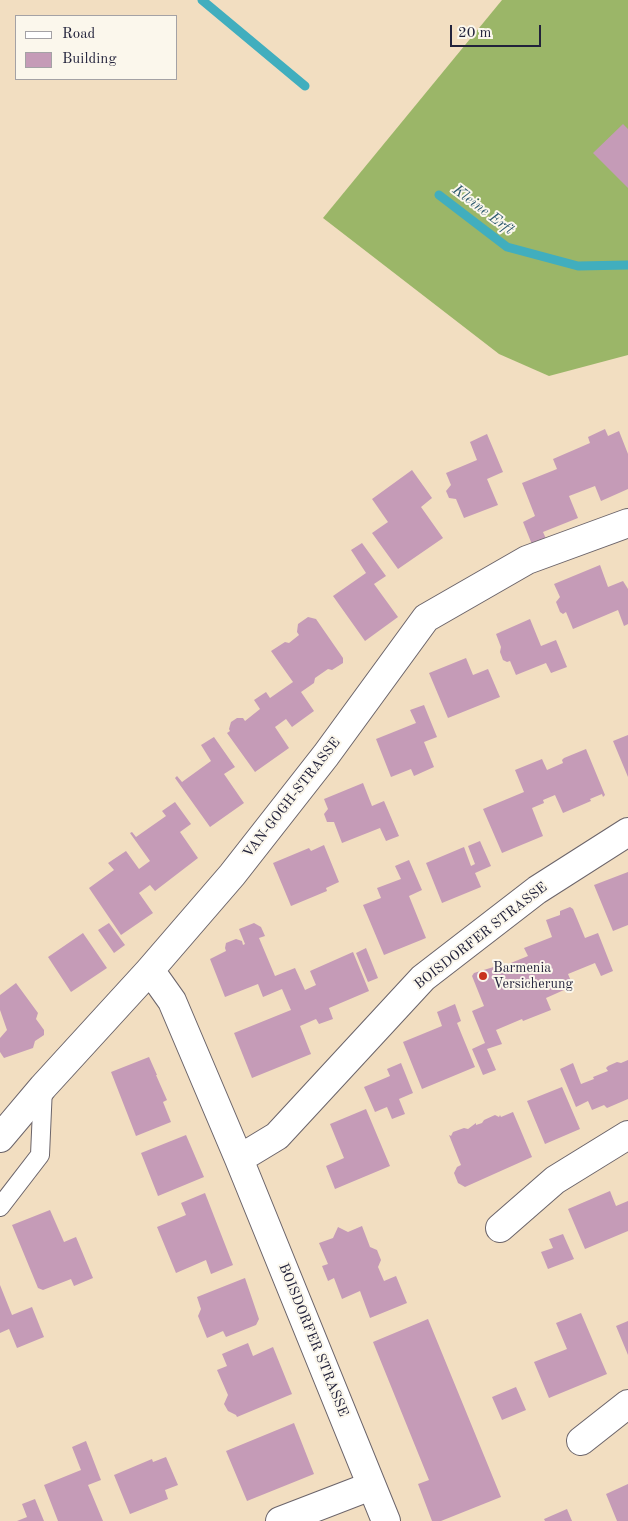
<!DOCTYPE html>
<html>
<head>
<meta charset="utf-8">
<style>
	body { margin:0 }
	#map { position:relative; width:628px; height:1521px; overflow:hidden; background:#f2dec1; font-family:"Old Standard TT",serif }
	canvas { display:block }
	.legend { position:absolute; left:15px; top:15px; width:162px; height:65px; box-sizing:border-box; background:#fbf7ec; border:1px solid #a4a2a5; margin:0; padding:6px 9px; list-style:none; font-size:15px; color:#22223b }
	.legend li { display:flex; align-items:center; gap:10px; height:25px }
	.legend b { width:25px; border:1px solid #a4a2a5 }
	.scale { position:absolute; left:450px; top:25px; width:91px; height:22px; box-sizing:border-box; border:2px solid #22223b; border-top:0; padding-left:6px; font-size:15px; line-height:18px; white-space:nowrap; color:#22223b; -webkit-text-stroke:4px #fbf7ec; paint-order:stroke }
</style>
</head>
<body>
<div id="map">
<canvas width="628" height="1521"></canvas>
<ul class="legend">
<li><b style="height:6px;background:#fff"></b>Road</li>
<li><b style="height:14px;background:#c59bb7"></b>Building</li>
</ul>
<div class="scale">20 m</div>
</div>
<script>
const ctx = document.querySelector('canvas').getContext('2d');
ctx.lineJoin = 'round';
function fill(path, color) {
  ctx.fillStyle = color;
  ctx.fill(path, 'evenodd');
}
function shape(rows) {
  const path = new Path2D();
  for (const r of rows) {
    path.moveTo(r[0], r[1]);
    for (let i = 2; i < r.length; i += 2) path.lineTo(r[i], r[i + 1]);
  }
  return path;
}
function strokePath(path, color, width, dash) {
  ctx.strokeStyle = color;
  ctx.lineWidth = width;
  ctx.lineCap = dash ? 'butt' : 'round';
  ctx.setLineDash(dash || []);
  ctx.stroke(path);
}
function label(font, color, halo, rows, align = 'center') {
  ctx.font = font + ' "Old Standard TT",serif';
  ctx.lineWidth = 4;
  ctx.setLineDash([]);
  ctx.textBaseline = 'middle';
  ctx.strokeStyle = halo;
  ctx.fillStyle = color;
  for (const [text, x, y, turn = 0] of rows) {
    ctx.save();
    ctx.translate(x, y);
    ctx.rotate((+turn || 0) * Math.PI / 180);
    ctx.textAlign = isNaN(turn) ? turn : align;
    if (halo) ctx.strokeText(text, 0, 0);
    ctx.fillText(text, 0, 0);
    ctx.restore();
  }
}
const forest = shape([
	[502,0,628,0,628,355,549,376,499,354,323,218]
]);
const stream = shape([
	[202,0,305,86],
	[439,195,507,247,578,266,628,265]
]);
const building = shape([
	[623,124,628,129,628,188,593,153],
	[605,429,608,436,619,431,628,454,628,489,601,501,595,486,569,496,578,518,543,532,547,541,533,547,523,522,535,516,522,483,557,469,553,459,590,443,588,437],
	[487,434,503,472,487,479,498,505,464,518,456,499,449,498,446,491,451,485,446,473,477,460,470,442],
	[412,470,432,498,421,507,443,538,398,569,372,533,388,522,372,499],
	[362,543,386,576,374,584,398,617,365,641,333,596,366,573,351,550],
	[600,565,608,587,623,581,628,589,628,624,624,626,618,610,573,629,566,612,563,614,560,612,556,602,560,597,554,584],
	[308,617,316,619,343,658,343,663,332,670,328,669,315,678,314,683,301,692,314,711,292,727,286,719,275,727,289,748,255,772,227,733,230,731,229,729,231,722,237,718,243,718,245,721,260,709,254,700,266,692,270,698,293,682,271,651,285,642,289,643,299,635,297,632,298,624],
	[530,619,541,646,556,640,567,667,551,673,546,663,516,675,510,661,507,662,503,660,500,652,501,647,496,634],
	[466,658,473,675,488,669,500,697,448,718,429,673],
	[424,705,437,737,424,742,434,767,414,776,411,769,391,777,376,739,416,723,410,710],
	[628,735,628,777,613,741],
	[214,737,235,767,224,774,244,803,210,827,175,778,177,776,182,782,211,761,201,745],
	[586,749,605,795,603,797,602,794,590,799,591,801,563,813,555,795,543,800,544,803,532,808,543,836,502,853,483,809,524,792,515,770,542,759,547,770,563,763,562,760,564,758],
	[363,783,372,806,384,801,399,836,386,841,380,828,342,843,334,822,327,822,324,814,328,809,324,799],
	[175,802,191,824,180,832,198,858,155,891,150,885,139,893,153,913,121,935,89,888,114,870,108,863,126,851,139,869,150,861,130,833,132,832,136,837,166,816,162,811],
	[480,841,491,866,475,873,481,887,442,903,426,863,464,847,471,866,475,864,468,846],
	[324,845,339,882,326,888,327,891,291,906,273,863,309,848,311,851],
	[409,860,422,890,409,896,426,938,384,955,363,905,381,898,377,888,401,879,395,866],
	[628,872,628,925,613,931,594,885],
	[570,907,573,909,585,938,598,933,613,971,601,976,595,963,568,974,573,986,546,998,551,1010,523,1021,522,1019,496,1030,502,1044,487,1049,496,1070,483,1075,472,1049,485,1043,472,1011,484,1006,472,976,474,973,500,965,501,967,528,956,524,948,552,937,546,920,560,915,560,911],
	[109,923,125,945,114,953,98,930],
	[254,923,261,927,265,936,259,938,275,976,295,968,305,990,316,985,310,971,353,952,369,991,329,1008,333,1019,319,1024,316,1019,300,1026,311,1054,252,1078,234,1033,291,1010,282,989,263,997,258,984,225,997,210,959,226,951,225,948,226,943,236,939,242,941,243,945,245,944,239,929],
	[83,933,107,968,71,992,48,957],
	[366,948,378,978,368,982,356,953],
	[16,983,38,1013,36,1019,44,1030,44,1035,35,1041,33,1048,4,1058,0,1052,0,1038,7,1030,0,1010,0,995],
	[455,1004,461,1021,457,1023,475,1067,422,1089,403,1042,442,1026,437,1012],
	[149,1057,157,1075,156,1075,167,1100,163,1102,171,1122,136,1136,111,1072],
	[628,1060,628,1099,607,1108,604,1105,592,1110,588,1101,576,1107,560,1069,573,1063,581,1084,594,1079,593,1077,608,1071,606,1068,608,1066,617,1062,621,1063],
	[401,1063,413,1093,399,1099,405,1114,392,1119,387,1107,375,1112,364,1087,390,1076,387,1069],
	[562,1087,580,1129,545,1144,527,1101],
	[366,1109,390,1166,335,1189,326,1166,344,1158,330,1124],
	[513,1112,532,1157,465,1187,458,1183,454,1173,457,1167,461,1165,449,1135,451,1136,453,1132,464,1128,468,1129,476,1123,476,1125,482,1123,484,1120,495,1115,499,1117,500,1115,501,1117],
	[186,1135,204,1177,158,1196,141,1153],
	[610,1191,616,1206,628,1201,628,1231,585,1249,568,1209],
	[205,1193,233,1265,211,1274,206,1260,176,1273,157,1227,186,1215,181,1203],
	[50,1210,64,1242,76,1237,93,1278,74,1286,71,1279,43,1290,38,1288,12,1225],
	[362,1226,370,1247,377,1250,381,1260,378,1267,384,1281,396,1276,407,1303,370,1318,360,1291,342,1299,334,1278,328,1281,322,1266,328,1264,319,1243,333,1238,338,1227,348,1232],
	[563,1234,574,1259,548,1269,541,1252,553,1248,549,1239],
	[245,1278,259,1319,256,1325,226,1337,223,1331,207,1338,198,1316,201,1309,197,1297],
	[0,1285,12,1315,32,1307,44,1337,17,1348,9,1329,0,1333],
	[581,1313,607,1374,549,1398,534,1362,567,1349,556,1323],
	[428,1319,501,1497,441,1521,432,1521,418,1484,429,1480,373,1342],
	[628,1321,628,1355,616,1326],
	[248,1343,253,1356,273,1347,292,1394,237,1417,236,1415,228,1411,224,1404,228,1395,217,1370,227,1366,222,1354],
	[516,1387,526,1410,502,1420,492,1397],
	[294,1423,314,1474,247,1501,226,1451],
	[86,1441,101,1480,88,1485,103,1521,58,1521,44,1485,81,1470,72,1447],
	[166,1457,178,1485,165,1490,168,1499,130,1514,114,1475,152,1459,153,1462],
	[628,1484,628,1521,617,1521,606,1494],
	[35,1499,44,1521,17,1521,27,1517,22,1504],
	[567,1509,572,1521,545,1521,544,1519]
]);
const service = shape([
	[0,1207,40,1155,43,1087]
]);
const minor = shape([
	[150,970,172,1001,239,1159,386,1521],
	[0,1138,43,1087,150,970,232,875,326,755,426,618,527,560,628,523],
	[239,1159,277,1136,423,978,537,890,628,832],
	[500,1228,555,1180,628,1135],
	[581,1441,628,1404],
	[280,1521,371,1486]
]);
const markers = [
	[483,976,5,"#c8321e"]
];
const streetNames = [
	["VAN-GOGH-STRASSE",292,798,-52],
	["BOISDORFER STRASSE",481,936,-38],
	["BOISDORFER STRASSE",313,1340,68]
];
const poiNames = [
	["Barmenia",493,968],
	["Versicherung",493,984]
];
const waterNames = [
	["Kleine Erft",483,210,37]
];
fill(forest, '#9bb668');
strokePath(stream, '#41aebe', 9);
fill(building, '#c59bb7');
strokePath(service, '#6b646a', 20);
strokePath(minor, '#6b646a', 30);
strokePath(service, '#fff', 18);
strokePath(minor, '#fff', 28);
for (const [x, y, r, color] of markers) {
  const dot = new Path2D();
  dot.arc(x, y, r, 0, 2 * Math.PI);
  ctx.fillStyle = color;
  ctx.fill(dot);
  strokePath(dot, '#fbf7ec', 2);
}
label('14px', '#22223b', '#fbf7ec', streetNames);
label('14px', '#22223b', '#fbf7ec', poiNames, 'left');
label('italic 15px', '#2e5a6f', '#fbf7ec', waterNames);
</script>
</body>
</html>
